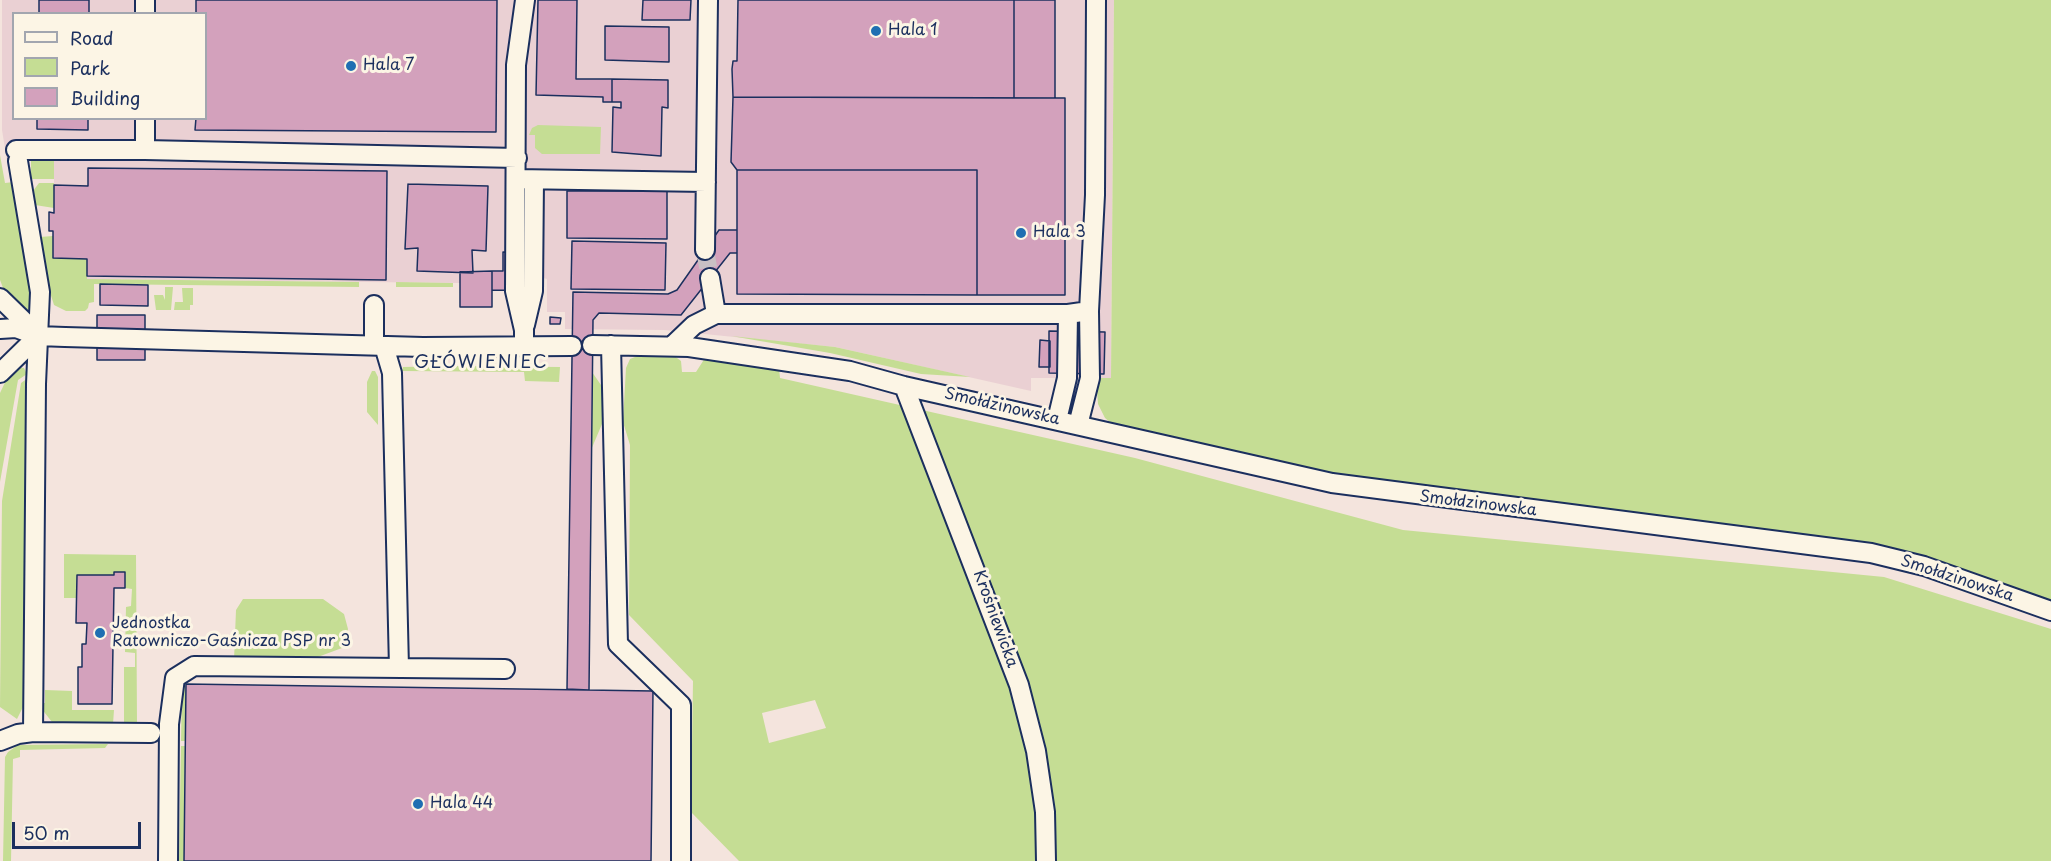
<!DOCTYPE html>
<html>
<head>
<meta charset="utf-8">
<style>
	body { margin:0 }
	#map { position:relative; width:2051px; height:861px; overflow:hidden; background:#f4e4dd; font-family:"Playpen Sans",sans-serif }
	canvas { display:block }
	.legend { position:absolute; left:12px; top:12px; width:195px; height:108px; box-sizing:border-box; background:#fcf5e5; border:2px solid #a2a6af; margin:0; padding:8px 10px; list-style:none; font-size:18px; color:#1b2f5e }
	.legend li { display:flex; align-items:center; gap:12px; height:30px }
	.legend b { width:30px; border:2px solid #a2a6af }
	.scale { position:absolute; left:12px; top:822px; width:129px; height:27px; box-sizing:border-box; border:3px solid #1b2f5e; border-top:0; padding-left:8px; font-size:18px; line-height:21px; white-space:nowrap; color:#1b2f5e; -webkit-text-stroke:4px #fcf5e5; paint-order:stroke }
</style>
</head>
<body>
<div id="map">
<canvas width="2051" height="861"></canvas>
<ul class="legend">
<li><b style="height:8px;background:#fcf5e5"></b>Road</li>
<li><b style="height:16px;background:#c5dd94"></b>Park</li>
<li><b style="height:16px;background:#d3a1bc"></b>Building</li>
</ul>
<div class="scale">50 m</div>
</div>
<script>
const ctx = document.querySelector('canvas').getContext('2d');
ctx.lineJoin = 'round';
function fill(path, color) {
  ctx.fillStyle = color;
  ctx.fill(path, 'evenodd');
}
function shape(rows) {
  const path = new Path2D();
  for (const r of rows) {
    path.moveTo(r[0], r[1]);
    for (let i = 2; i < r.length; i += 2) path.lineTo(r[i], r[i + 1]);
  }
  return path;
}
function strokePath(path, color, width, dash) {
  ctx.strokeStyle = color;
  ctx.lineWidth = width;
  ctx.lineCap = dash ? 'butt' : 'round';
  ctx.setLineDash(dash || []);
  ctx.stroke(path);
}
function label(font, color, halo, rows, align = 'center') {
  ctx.font = font + ' "Playpen Sans",sans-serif';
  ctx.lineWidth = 6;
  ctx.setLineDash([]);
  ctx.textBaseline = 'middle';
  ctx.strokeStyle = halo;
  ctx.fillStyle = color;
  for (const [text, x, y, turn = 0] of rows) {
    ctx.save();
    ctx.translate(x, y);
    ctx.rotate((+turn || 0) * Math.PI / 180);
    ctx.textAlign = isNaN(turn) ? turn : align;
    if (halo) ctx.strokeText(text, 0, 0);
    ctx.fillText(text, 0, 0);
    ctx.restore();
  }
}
const built = shape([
	[2,0,1114,0,1111,378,1031,378,1031,391,835,347,664,330,565,329,565,312,547,312,547,279,543,278,542,253,503,253,503,271,492,271,492,307,460,307,460,283,87,279,87,259,53,258,53,231,49,231,49,222,54,213,54,161,7,161,2,130],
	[14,14,206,14,206,118,14,118]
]);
const green = shape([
	[1114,0,2051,0,2051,602,1952,566,1874,546,1357,480,1111,423,1105,418,1098,404,1096,378,1111,378],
	[538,125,601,127,600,154,542,154,535,148,535,135,529,135,532,128],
	[0,155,5,183,14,182,33,303,28,310,20,307,5,293,0,280],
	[31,161,54,161,54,179,31,179],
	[39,183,54,183,54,208,35,205,33,191],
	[53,236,53,258,87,259,87,279,359,282,359,287,94,284,94,302,89,303,88,308,85,311,66,311,54,305,48,286,40,237],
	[396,282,453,283,453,287,396,287],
	[165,287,173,287,171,310,156,310,154,295,163,295,165,300],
	[182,288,193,288,193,305,190,305,190,310,174,310,175,302,183,302],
	[731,336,835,347,970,377,921,374,830,353],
	[640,355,673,355,681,361,682,372,696,372,705,358,779,368,780,378,1135,458,1403,530,1884,577,2051,629,2051,861,739,861,691,812,693,681,629,615,630,445,623,422,626,368,630,359],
	[815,700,826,728,769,743,762,713],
	[16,367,24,368,27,374,18,380,0,482,0,393,9,374],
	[403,367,453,366,560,367,559,382,525,381,524,372,402,371],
	[372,371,375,371,378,377,378,425,367,412,367,382],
	[592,372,601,385,603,395,602,424,591,450],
	[28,378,25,703,17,719,0,707,2,501,21,383],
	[64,554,136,555,137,723,124,723,124,667,135,667,135,653,125,652,126,607,131,606,132,589,125,588,125,572,114,572,114,575,77,575,76,598,64,598],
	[243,599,323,599,344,614,348,629,346,643,342,648,307,661,234,660,236,610],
	[186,684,185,741,181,741,182,692],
	[45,690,72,691,72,710,114,710,113,724,52,722,41,708,40,703,45,703],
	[108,744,105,748,20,750,20,757,13,759,11,861,3,861,5,757,8,752,18,745],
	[181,746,185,746,184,861,179,861]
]);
const building = shape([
	[39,0,89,0,89,14,39,14,39,0],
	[196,0,497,0,496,132,195,130,196,118,206,118,206,14,196,14,196,0],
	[538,0,577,0,576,79,612,79,612,102,603,102,603,97,536,95,538,0],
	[643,0,691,0,690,20,642,20,643,0],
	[738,0,1014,0,1014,98,733,97,732,69,733,61,737,61,738,0],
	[1014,0,1055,0,1055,98,1014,98,1014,0],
	[605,26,669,27,669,62,605,60,605,26],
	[612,79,668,80,668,108,662,107,661,156,612,152,613,107,621,108,621,102,612,102,612,79],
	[733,97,1065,98,1065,295,977,295,977,170,737,170,731,162,733,97],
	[37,118,88,118,88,130,37,129,37,118],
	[88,168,387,171,386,280,87,276,87,259,53,258,53,231,49,231,49,212,54,213,54,185,88,186,88,168],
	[737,170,977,170,977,295,737,294,737,170],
	[408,184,488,186,486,251,472,250,473,273,417,271,418,248,405,249,408,184],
	[567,191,667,191,667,239,567,238,567,191],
	[719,230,737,230,737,253,730,253,681,315,599,313,593,320,589,690,567,689,573,292,668,294,677,290,719,230],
	[572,241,666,243,665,290,571,289,572,241],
	[503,252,542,253,542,291,492,290,492,271,503,271,503,252],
	[492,271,492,307,460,307,460,272,492,271],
	[100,284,148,285,148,306,100,305,100,284],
	[97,315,145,315,145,360,97,360,97,315],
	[550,317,561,318,560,324,550,324,550,317],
	[1049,331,1105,332,1104,374,1049,373,1049,331],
	[1040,340,1050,341,1050,367,1039,367,1040,340],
	[114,572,125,572,125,588,114,588,112,704,78,704,78,667,82,667,82,644,86,644,87,623,76,623,77,575,114,575,114,572],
	[186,684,653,691,651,861,184,861,186,684]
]);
const minorTunnel = shape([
	[705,250,710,278]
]);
const minor = shape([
	[145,0,145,14],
	[145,118,145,150,517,158],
	[16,150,145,150],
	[18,161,40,292,36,384,33,732],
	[516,179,706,182],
	[705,250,708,0],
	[710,278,716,314,1068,314,1089,311],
	[0,298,35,332],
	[525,325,533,291,534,180],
	[0,329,16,328,38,336,65,337,423,347,572,346],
	[374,345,374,305],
	[592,345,689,347,850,371,904,386,1332,483,1871,553,1924,566,2051,611],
	[611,345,618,644,681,705,681,861],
	[384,346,392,373,399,668],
	[672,346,694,325,716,314],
	[524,347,524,330,515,291,516,65,525,0],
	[0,373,38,336],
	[904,386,1019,685,1036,751,1045,812,1046,861],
	[1057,420,1067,378,1068,314],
	[1078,425,1090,378,1089,311,1095,195,1096,0],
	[0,741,18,734,33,732,151,733],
	[168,861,169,724,175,678,194,666,505,669]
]);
const markers = [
	[876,31,6,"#1f6fb2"],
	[351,66,6,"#1f6fb2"],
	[1021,233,6,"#1f6fb2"],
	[100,633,6,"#1f6fb2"],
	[418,804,6,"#1f6fb2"]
];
const poiNames = [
	["Hala 1",888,31],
	["Hala 7",363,66],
	["Hala 3",1033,233],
	["Jednostka",112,624],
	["Ratowniczo-Gaśnicza PSP nr 3",112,642],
	["Hala 44",430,804]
];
const streetNames = [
	["Smołdzinowska",1002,407,13],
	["Smołdzinowska",1478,504,7],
	["Smołdzinowska",1957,579,18],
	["Krośniewicka",995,619,70]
];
const neighbourhoodNames = [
	["GŁÓWIENIEC",481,363]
];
fill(built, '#ead0d3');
fill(green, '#c5dd94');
fill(building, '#d3a1bc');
strokePath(building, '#1b2f5e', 1.5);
strokePath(minorTunnel, '#c9c0c4', 18, [18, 9]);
strokePath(minor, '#1b2f5e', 22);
strokePath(minor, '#fcf5e5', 18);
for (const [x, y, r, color] of markers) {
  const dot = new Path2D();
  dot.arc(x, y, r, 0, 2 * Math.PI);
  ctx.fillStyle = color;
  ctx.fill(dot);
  strokePath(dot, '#fcf5e5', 2);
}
label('16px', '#1b2f5e', '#fcf5e5', poiNames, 'left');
label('16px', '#1b2f5e', '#fcf5e5', streetNames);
ctx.letterSpacing = '1.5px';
label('18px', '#1b2f5e', '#fcf5e5', neighbourhoodNames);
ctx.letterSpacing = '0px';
</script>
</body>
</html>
